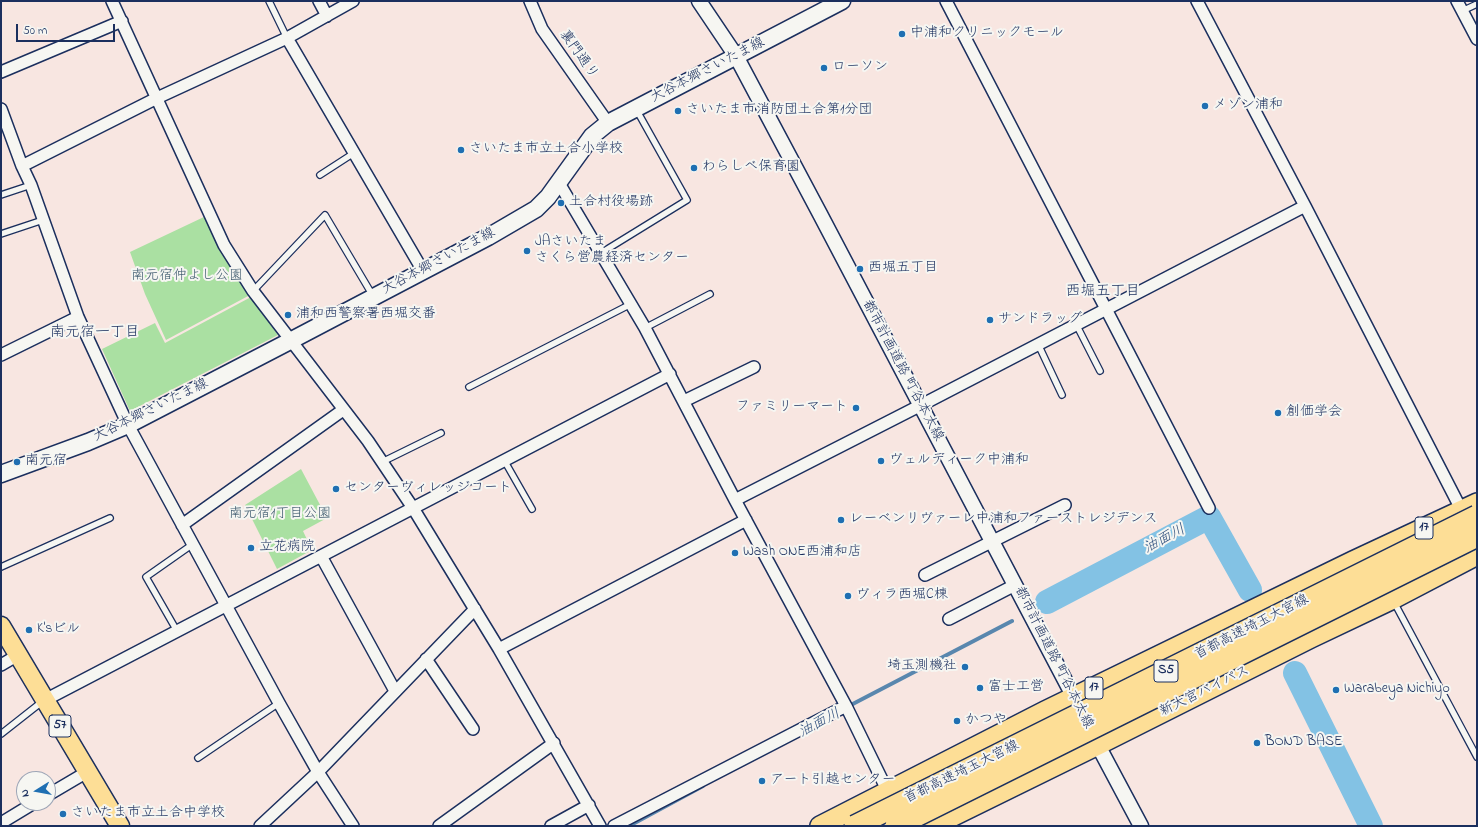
<!DOCTYPE html>
<html>
<head>
<meta charset="utf-8">
<style>
	body { margin:0 }
	#map { position:relative; width:1478px; height:827px; overflow:hidden; background:#f8e6e1; font-family:"Indie Flower",sans-serif }
	canvas { display:block }
	.frame { position:absolute; inset:0; border:2px solid #1b2f5e; pointer-events:none }
	.north { position:absolute; left:16px; top:771px; width:40px; height:40px; box-sizing:border-box; background:#f6f6f2; border:1px solid #9ea6b7; border-radius:50%; rotate:259deg; font-size:11px; font-weight:700; line-height:16px; text-align:center; color:#1b2f5e }
	.north::after { content:''; display:block; margin:auto; width:14px; height:18px; background:#1f6fb2; clip-path:polygon(50% 0,100% 100%,50% 72%,0 100%) }
	.scale { position:absolute; left:16px; top:24px; width:99px; height:18px; box-sizing:border-box; border:2px solid #1b2f5e; border-top:0; padding-left:5px; font-size:12px; line-height:14px; white-space:nowrap; color:#1b2f5e; -webkit-text-stroke:3px #f6f6f2; paint-order:stroke }
</style>
</head>
<body>
<div id="map">
<canvas width="1478" height="827"></canvas>
<div class="frame"></div>
<div class="north">N</div>
<div class="scale">50 m</div>
</div>
<script>
const ctx = document.querySelector('canvas').getContext('2d');
ctx.lineJoin = 'round';
function fill(path, color) {
  ctx.fillStyle = color;
  ctx.fill(path, 'evenodd');
}
function shape(rows) {
  const path = new Path2D();
  for (const r of rows) {
    path.moveTo(r[0], r[1]);
    for (let i = 2; i < r.length; i += 2) path.lineTo(r[i], r[i + 1]);
  }
  return path;
}
function strokePath(path, color, width, dash) {
  ctx.strokeStyle = color;
  ctx.lineWidth = width;
  ctx.lineCap = dash ? 'butt' : 'round';
  ctx.setLineDash(dash || []);
  ctx.stroke(path);
}
function label(font, color, halo, rows, align = 'center') {
  ctx.font = font + ' "Indie Flower","Klee One",sans-serif';
  ctx.lineWidth = 4;
  ctx.setLineDash([]);
  ctx.textBaseline = 'middle';
  ctx.strokeStyle = halo;
  ctx.fillStyle = color;
  for (const [text, x, y, turn = 0] of rows) {
    ctx.save();
    ctx.translate(x, y);
    ctx.rotate((+turn || 0) * Math.PI / 180);
    ctx.textAlign = isNaN(turn) ? turn : align;
    if (halo) ctx.strokeText(text, 0, 0);
    ctx.fillText(text, 0, 0);
    ctx.restore();
  }
}
const green = shape([
	[206,216,250,295,166,340,145,294,130,252],
	[251,297,278,335,130,411,102,349,155,323,165,343],
	[301,469,327,518,303,531,312,550,277,569,245,505]
]);
const stream = shape([
	[1202,514,1204,519],
	[847,707,1012,621],
	[629,826,703,786]
]);
const river = shape([
	[1047,602,1209,517,1250,590],
	[1295,673,1371,826]
]);
const service = shape([
	[269,1,287,38],
	[1462,11,1477,4],
	[320,175,354,153],
	[1,195,31,185],
	[1,234,43,220],
	[601,253,687,200,636,109],
	[253,291,325,215,373,296],
	[1076,324,1100,371],
	[645,328,710,294],
	[1038,344,1062,395],
	[469,387,631,304],
	[504,460,532,509],
	[382,462,441,433],
	[1,567,110,518],
	[1394,602,1477,757],
	[177,631,146,577,193,544],
	[1,734,43,701],
	[198,758,279,703]
]);
const minor = shape([
	[112,1,224,245,253,291,368,441,413,508,499,649,600,826],
	[319,1,327,16],
	[530,1,542,29,608,123],
	[946,1,1106,309,1209,508],
	[1197,1,1305,206,1462,511],
	[1457,1,1477,39],
	[287,38,423,271],
	[1,72,122,21],
	[1,109,22,166,31,185,78,317,128,425,279,703,318,772,353,826],
	[22,166,157,98,287,38,353,1],
	[559,183,645,328,735,500,846,706,888,792],
	[1,355,78,317],
	[684,401,754,367],
	[735,500,931,400,1305,206],
	[182,525,343,410],
	[321,556,395,691],
	[925,575,1065,505],
	[949,619,1015,585],
	[499,649,746,520],
	[426,659,473,729],
	[1,665,18,655],
	[45,700,670,374],
	[48,795,87,772],
	[1,823,34,803],
	[260,826,318,772,475,609],
	[439,826,554,743],
	[551,826,589,805],
	[614,826,846,706]
]);
const tertiary = shape([
	[699,1,736,56,820,214,1078,705],
	[1093,736,1141,826]
]);
const secondary = shape([
	[1,474,88,442,128,425,290,341,488,237,536,209,548,197,592,136,608,123,842,1]
]);
const primary = shape([
	[1,626,120,826]
]);
const trunk = shape([
	[820,826,1045,711,1353,561,1477,503],
	[933,826,1098,745,1311,638,1393,599,1477,555]
]);
const motorwayBridge = shape([
	[855,826,1477,516],
	[896,826,1477,536]
]);
const markers = [
	[902,34,4,"#1f6fb2"],
	[824,68,4,"#1f6fb2"],
	[1205,106,4,"#1f6fb2"],
	[678,111,4,"#1f6fb2"],
	[461,150,4,"#1f6fb2"],
	[694,168,4,"#1f6fb2"],
	[561,203,4,"#1f6fb2"],
	[527,251,4,"#1f6fb2"],
	[860,269,4,"#1f6fb2"],
	[288,315,4,"#1f6fb2"],
	[990,320,4,"#1f6fb2"],
	[856,408,4,"#1f6fb2"],
	[1278,413,4,"#1f6fb2"],
	[881,461,4,"#1f6fb2"],
	[17,462,4,"#1f6fb2"],
	[336,489,4,"#1f6fb2"],
	[841,520,4,"#1f6fb2"],
	[251,548,4,"#1f6fb2"],
	[735,553,4,"#1f6fb2"],
	[848,596,4,"#1f6fb2"],
	[29,630,4,"#1f6fb2"],
	[965,667,4,"#1f6fb2"],
	[980,688,4,"#1f6fb2"],
	[1336,690,4,"#1f6fb2"],
	[957,721,4,"#1f6fb2"],
	[1257,743,4,"#1f6fb2"],
	[762,781,4,"#1f6fb2"],
	[63,814,4,"#1f6fb2"]
];
const shields = [
	[1424,528,18],
	[1166,671,24],
	[1094,688,18],
	[60,726,22]
];
const shieldNames = [
	["17",1424,528],
	["S5",1166,671],
	["17",1094,688],
	["57",60,726]
];
const poiNames = [
	["中浦和クリニックモール",910,34],
	["ローソン",832,68],
	["メゾン浦和",1213,106],
	["さいたま市消防団土合第1分団",686,111],
	["さいたま市立土合小学校",469,150],
	["わらしべ保育園",702,168],
	["土合村役場跡",569,203],
	["JAさいたま",535,243],
	["さくら営農経済センター",535,259],
	["西堀五丁目",868,269],
	["浦和西警察署西堀交番",296,315],
	["サンドラッグ",998,320],
	["ファミリーマート",848,408,"right"],
	["創価学会",1286,413],
	["ヴェルディーク中浦和",889,461],
	["南元宿",25,462],
	["センターヴィレッジコート",344,489],
	["レーベンリヴァーレ中浦和ファーストレジデンス",849,520],
	["立花病院",259,548],
	["Wash ONE西浦和店",743,553],
	["ヴィラ西堀C棟",856,596],
	["K'sビル",37,630],
	["埼玉測機社",957,667,"right"],
	["富士工営",988,688],
	["Warabeya Nichiyo",1344,690],
	["かつや",965,721],
	["BOND BASE",1265,743],
	["アート引越センター",770,781],
	["さいたま市立土合中学校",71,814]
];
const streetNames = [
	["裏門通り",578,55,55],
	["大谷本郷さいたま線",708,71,-27],
	["大谷本郷さいたま線",439,262,-28],
	["都市計画道路 町谷本太線",902,371,62],
	["大谷本郷さいたま線",151,411,-26],
	["首都高速埼玉大宮線",1252,628,-27],
	["都市計画道路 町谷本太線",1053,658,63],
	["新大宮バイパス",1205,692,-26],
	["首都高速埼玉大宮線",962,773,-26]
];
const parkNames = [
	["南元宿仲よし公園",187,277],
	["南元宿1丁目公園",280,515]
];
const neighbourhoodNames = [
	["西堀五丁目",1103,293],
	["南元宿一丁目",95,334]
];
const waterNames = [
	["油面川",1165,540,-28],
	["油面川",820,724,-28]
];
fill(green, '#aae0a2');
strokePath(stream, '#5987ae', 4);
strokePath(river, '#83c2e4', 24);
strokePath(service, '#1b2f5e', 8);
strokePath(minor, '#1b2f5e', 14);
strokePath(tertiary, '#1b2f5e', 17);
strokePath(secondary, '#1b2f5e', 19);
strokePath(primary, '#1b2f5e', 21);
strokePath(trunk, '#1b2f5e', 22);
strokePath(service, '#f6f6f2', 5.5);
strokePath(minor, '#f6f6f2', 11);
strokePath(tertiary, '#f6f6f2', 14);
strokePath(secondary, '#f6f6f2', 16);
strokePath(primary, '#fdde96', 18);
strokePath(trunk, '#fdde96', 19);
strokePath(motorwayBridge, '#1b2f5e', 24, []);
strokePath(motorwayBridge, '#fdde96', 21);
for (const [x, y, r, color] of markers) {
  const dot = new Path2D();
  dot.arc(x, y, r, 0, 2 * Math.PI);
  ctx.fillStyle = color;
  ctx.fill(dot);
  strokePath(dot, '#f6f6f2', 1.5);
}
for (const [x, y, w] of shields) {
  const box = new Path2D();
  box.roundRect(x - w / 2, y - 11, w, 22, 3);
  ctx.fillStyle = '#f6f6f2';
  ctx.fill(box);
  strokePath(box, '#1b2f5e', 1);
}
label('bold 13px', '#1b2f5e', null, shieldNames);
label('14px', '#1b2f5e', '#f6f6f2', poiNames, 'left');
label('14px', '#1b2f5e', '#f6f6f2', streetNames);
label('14px', '#3f5b6f', '#f6f6f2', parkNames);
label('15px', '#1b2f5e', '#f6f6f2', neighbourhoodNames);
label('italic 15px', '#355480', '#f6f6f2', waterNames);
</script>
</body>
</html>
